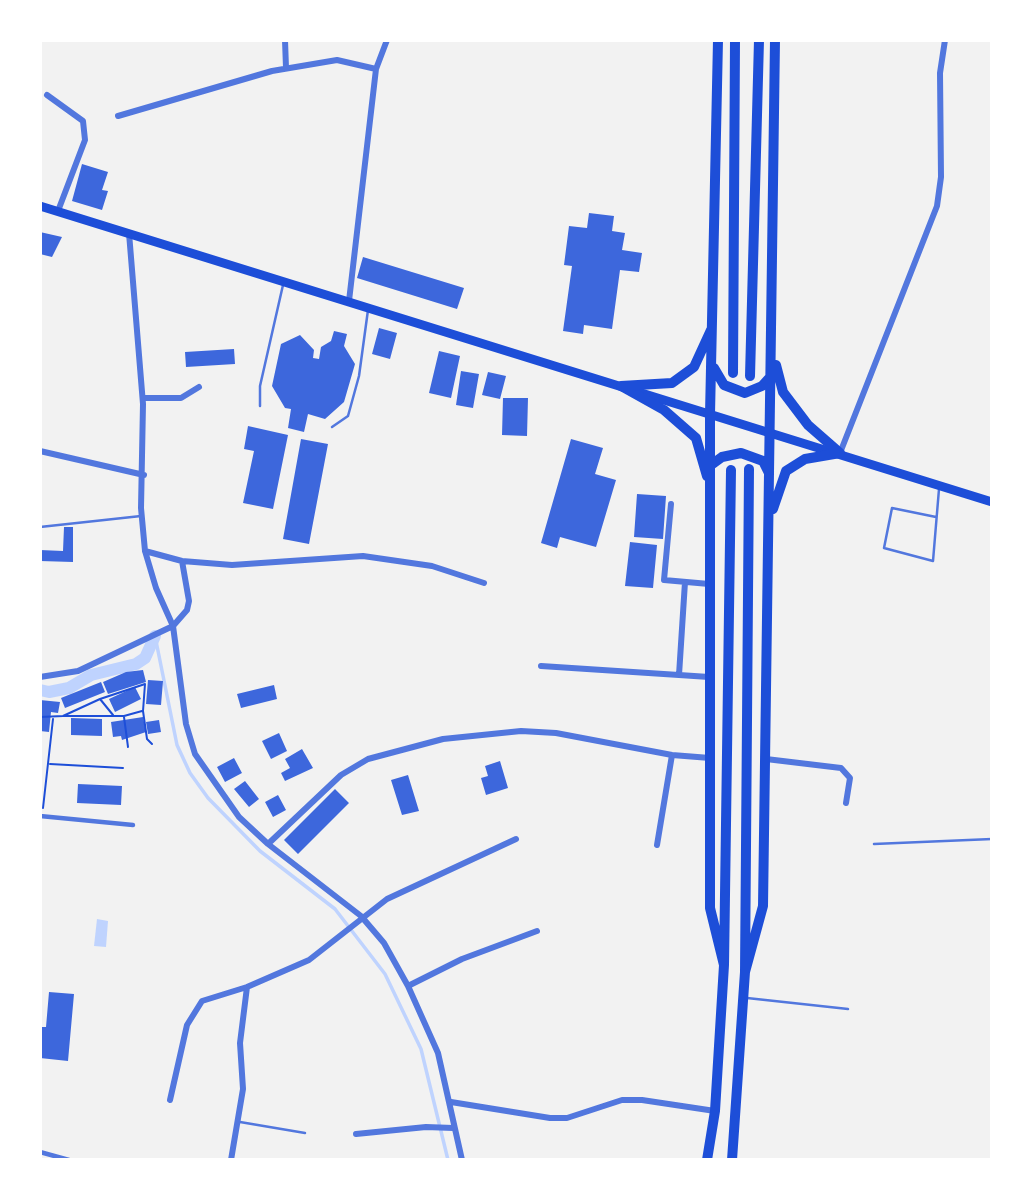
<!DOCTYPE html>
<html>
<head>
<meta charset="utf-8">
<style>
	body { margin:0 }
	#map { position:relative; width:1032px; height:1200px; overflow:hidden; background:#f2f2f2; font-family:"Source Sans 3",sans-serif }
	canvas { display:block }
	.frame { position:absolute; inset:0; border:42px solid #fff; pointer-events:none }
</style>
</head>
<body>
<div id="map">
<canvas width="1032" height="1200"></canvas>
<div class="frame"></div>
</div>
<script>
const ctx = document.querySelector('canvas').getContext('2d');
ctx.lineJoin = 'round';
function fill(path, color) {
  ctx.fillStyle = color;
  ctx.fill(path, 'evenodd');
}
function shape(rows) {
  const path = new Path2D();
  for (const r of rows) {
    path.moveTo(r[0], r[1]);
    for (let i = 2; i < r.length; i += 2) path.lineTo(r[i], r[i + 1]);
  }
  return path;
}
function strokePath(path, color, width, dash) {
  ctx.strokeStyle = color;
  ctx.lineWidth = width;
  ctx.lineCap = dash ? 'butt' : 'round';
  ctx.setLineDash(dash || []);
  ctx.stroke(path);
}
const water = shape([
	[97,919,108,921,106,947,94,946]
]);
const stream = shape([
	[155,636,177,745,190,773,208,798,260,851,335,909,385,974,421,1049,448,1160]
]);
const canal = shape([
	[40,690,49,692,69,688,91,675,136,664,145,658,155,636]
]);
const building = shape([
	[82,164,108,172,102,190,108,191,102,210,72,201],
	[589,213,614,216,612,231,625,233,622,250,642,253,639,272,620,270,612,329,584,325,583,334,563,331,572,266,564,265,569,226,587,228],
	[40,232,62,237,52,257,40,254],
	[363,257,464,288,457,309,357,278],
	[379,328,397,333,390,359,372,354],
	[334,331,347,334,344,346,355,364,344,402,325,419,308,414,304,432,288,428,291,409,285,408,272,386,281,344,300,335,314,350,313,358,319,359,321,347,331,341],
	[234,349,235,364,186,367,185,352],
	[439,351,460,356,451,398,429,393],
	[461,371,479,374,473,408,456,405],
	[488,372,506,376,500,399,482,395],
	[503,398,528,398,527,436,502,435],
	[248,426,288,435,273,509,243,503,254,451,244,449],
	[301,439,328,444,309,544,283,539],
	[571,439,603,448,595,474,616,480,596,547,560,537,557,548,541,543],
	[637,494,666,496,663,539,634,537],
	[64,527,73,527,73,562,40,561,40,550,63,551],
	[630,542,657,545,653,588,625,586],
	[143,670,146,682,108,694,103,682,126,672],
	[148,680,163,681,161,705,146,704],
	[101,682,105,692,65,708,61,698],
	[274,685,277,699,241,708,237,694],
	[135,687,141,699,115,712,109,699],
	[40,700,60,702,58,713,51,712,49,732,40,731],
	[143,717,146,732,122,740,121,736,113,737,111,722],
	[71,718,102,719,102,736,71,735],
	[159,720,161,732,148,734,146,722],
	[279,733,287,751,271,759,262,741],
	[302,749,313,768,285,781,281,773,290,768,285,759],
	[234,758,242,773,225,782,217,767],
	[500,761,508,788,486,795,481,778,488,776,485,766],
	[408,775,419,811,402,815,391,780],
	[245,781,259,799,249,807,234,789],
	[78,784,122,786,121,805,77,803],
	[335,789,349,803,298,854,284,840],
	[278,795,286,810,273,817,265,802],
	[49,992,74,994,68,1061,40,1058,40,1027,46,1027]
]);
const path = shape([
	[100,699,113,715],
	[64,716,124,716,142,711],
	[40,717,63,716,100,699,145,684,143,711,147,739,152,744],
	[124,717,128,747],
	[50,764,123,768],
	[43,808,53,719]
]);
const service = shape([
	[260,406,260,386,283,285],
	[332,427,348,416,359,376,368,310],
	[936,517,892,508,884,548,933,561,939,489],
	[40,527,141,516],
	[874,844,992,839],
	[747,998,848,1009],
	[240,1122,305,1133]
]);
const pedestrian = shape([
	[40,816,133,825],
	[40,1152,69,1160]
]);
const minor = shape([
	[285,40,286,68],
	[47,95,83,121,85,140,58,211],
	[118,116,272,71,337,60,376,69],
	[129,233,143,404,141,508,145,551,156,588,173,626,186,724,195,754,239,817,268,844,361,916,384,943,408,986,438,1053,462,1160],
	[349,301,376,69,387,40],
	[143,398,181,398,199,387],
	[40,451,144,475],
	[840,453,937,206,941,177,940,73,945,40],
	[671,504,664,580,709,584],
	[145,551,182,561,232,565,363,556,432,566,484,583],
	[541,666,679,675,685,582],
	[679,675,709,677],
	[40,677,78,671,173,626,187,610,189,601,182,561],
	[766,759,841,768,850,778,846,803],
	[268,844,341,775,368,759,443,739,521,731,556,733,672,755,710,758],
	[657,845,672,755],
	[408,986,462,959,537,931],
	[170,1100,187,1025,202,1001,247,987,309,960,387,899,516,839],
	[451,1102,550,1118,567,1118,622,1100,642,1100,715,1111],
	[356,1134,426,1127,453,1128],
	[231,1160,243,1089,240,1043,247,987]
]);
const secondary = shape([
	[40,206,992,502]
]);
const primary = shape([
	[718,40,710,414,710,908,724,965],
	[776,365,783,392,808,425,840,453],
	[714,368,724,385,745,393,762,386,772,375],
	[733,373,735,40],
	[750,376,759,40],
	[621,386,664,410,696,438,707,476],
	[621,386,672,383,694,367,711,330],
	[711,465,722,457,741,453,763,461,769,473],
	[773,509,786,471,805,459,840,453],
	[745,972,763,906,775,40],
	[707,1160,715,1111,724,965,731,470],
	[732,1160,745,972,749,469]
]);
fill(water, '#bfd3fe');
strokePath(stream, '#bfd3fe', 3.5);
strokePath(canal, '#bfd3fe', 12);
fill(building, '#3d67dc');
strokePath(path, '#1d4ed8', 2);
strokePath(service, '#5277de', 2.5);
strokePath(pedestrian, '#5277de', 4.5);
strokePath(minor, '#5277de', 6);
strokePath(secondary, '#1d4ed8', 9);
strokePath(primary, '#1d4ed8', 10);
</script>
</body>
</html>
